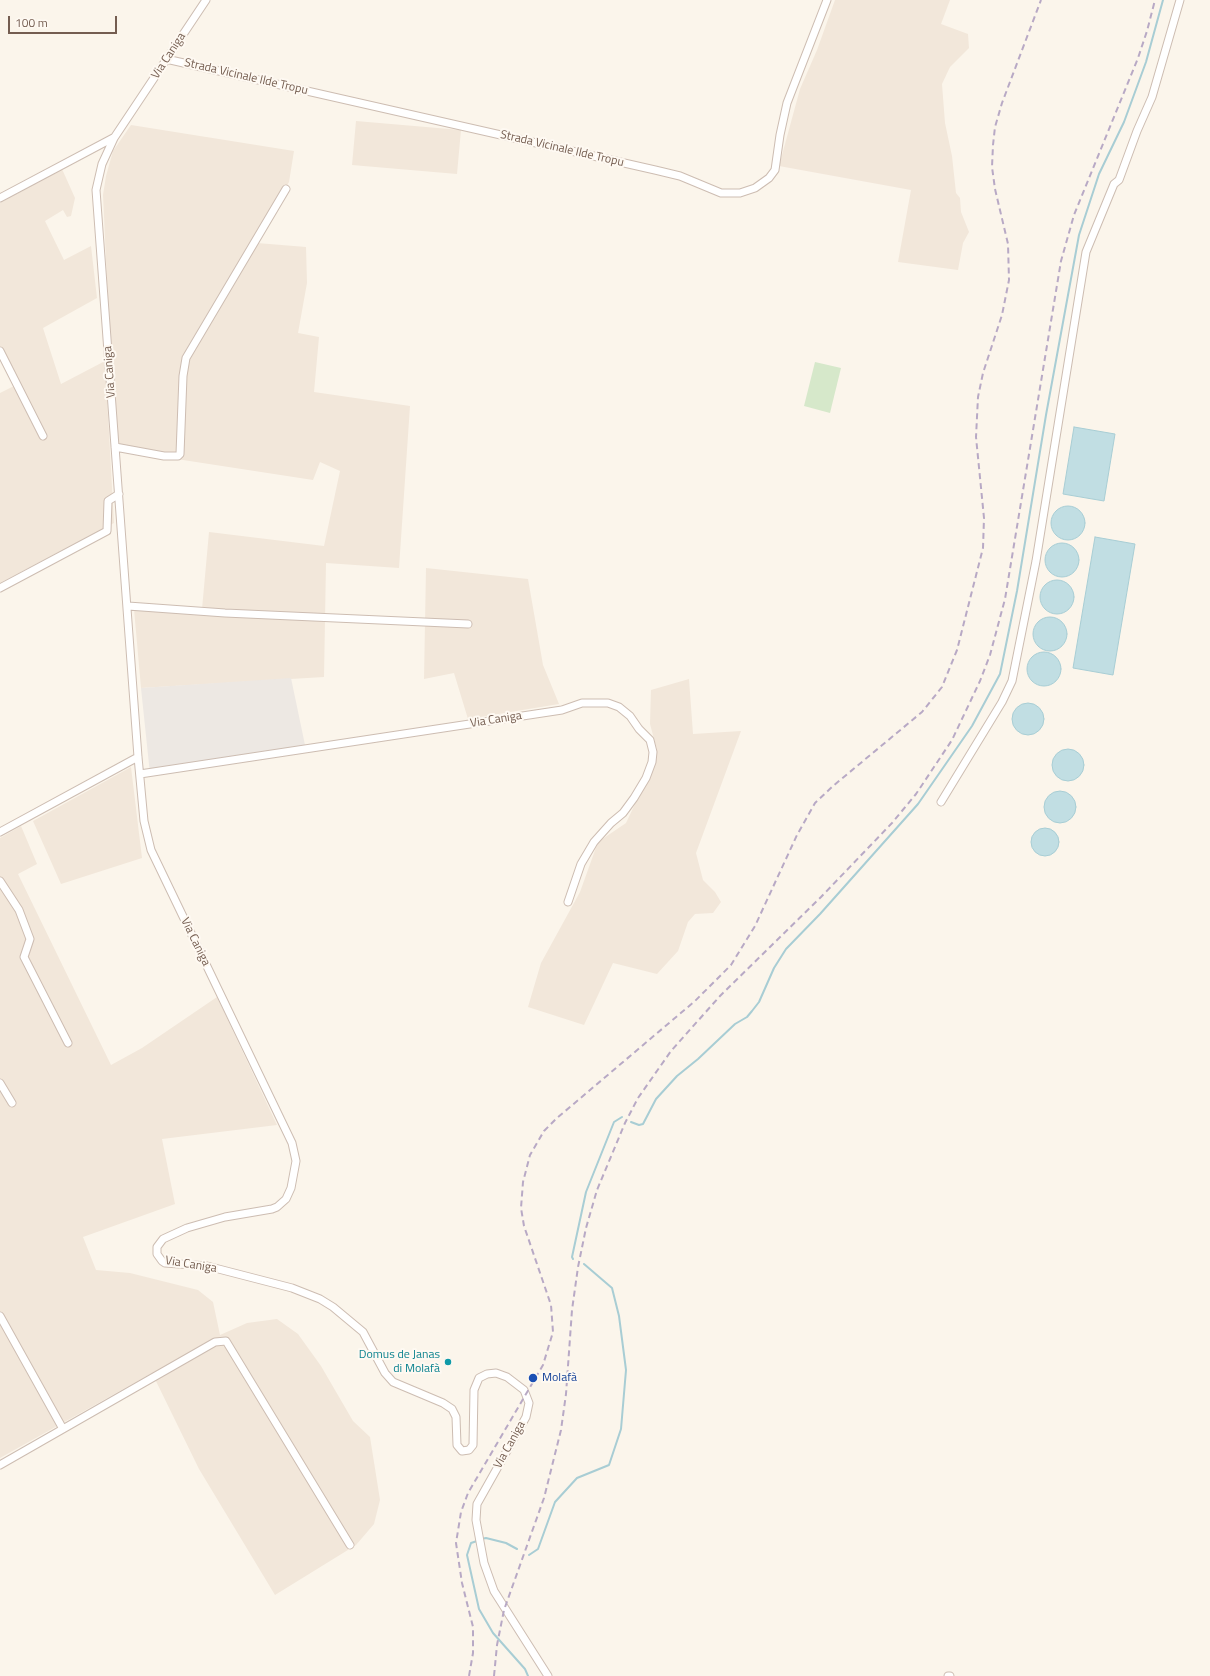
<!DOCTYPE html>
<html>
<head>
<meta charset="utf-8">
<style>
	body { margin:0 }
	#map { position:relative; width:1210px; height:1676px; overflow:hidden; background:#fbf5eb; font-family:"Titillium Web",sans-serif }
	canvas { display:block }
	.scale { position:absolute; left:8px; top:16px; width:109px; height:18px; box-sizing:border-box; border:2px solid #745d50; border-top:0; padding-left:5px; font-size:12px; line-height:14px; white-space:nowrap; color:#745d50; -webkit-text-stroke:3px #fef9f2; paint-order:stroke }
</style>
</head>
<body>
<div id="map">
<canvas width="1210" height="1676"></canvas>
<div class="scale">100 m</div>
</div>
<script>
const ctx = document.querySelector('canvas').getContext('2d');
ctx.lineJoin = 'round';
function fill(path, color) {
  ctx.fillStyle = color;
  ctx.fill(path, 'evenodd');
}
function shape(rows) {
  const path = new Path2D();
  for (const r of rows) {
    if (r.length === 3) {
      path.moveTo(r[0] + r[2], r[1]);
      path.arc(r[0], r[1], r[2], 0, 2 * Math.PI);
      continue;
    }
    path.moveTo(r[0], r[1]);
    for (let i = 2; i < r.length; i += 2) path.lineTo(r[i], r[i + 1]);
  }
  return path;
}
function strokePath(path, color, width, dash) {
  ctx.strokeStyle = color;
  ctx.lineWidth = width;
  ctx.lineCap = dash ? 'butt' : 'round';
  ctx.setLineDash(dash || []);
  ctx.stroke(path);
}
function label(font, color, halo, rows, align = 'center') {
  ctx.font = font + ' "Titillium Web",sans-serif';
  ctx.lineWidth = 4;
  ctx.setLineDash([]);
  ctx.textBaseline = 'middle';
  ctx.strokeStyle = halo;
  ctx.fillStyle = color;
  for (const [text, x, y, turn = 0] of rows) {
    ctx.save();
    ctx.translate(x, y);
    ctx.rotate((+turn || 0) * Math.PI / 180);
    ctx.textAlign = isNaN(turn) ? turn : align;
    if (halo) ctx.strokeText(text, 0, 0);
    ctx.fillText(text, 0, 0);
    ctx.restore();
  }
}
const residential = shape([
	[835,0,950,0,941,24,968,34,969,48,950,67,942,84,945,123,952,156,956,193,960,198,961,212,969,232,963,243,958,270,898,262,911,190,779,166,800,89,817,50],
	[356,121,461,130,457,174,352,165],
	[131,125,294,151,289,182,257,243,306,247,307,283,298,333,319,337,314,392,410,406,399,568,326,563,324,677,141,688,134,609,202,609,209,532,324,546,340,471,320,462,313,480,118,450,110,347,103,195,106,176,113,151],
	[62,169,75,198,71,216,67,217,63,210,45,221,64,260,91,246,97,298,43,328,61,384,105,361,114,523,0,583,0,393,20,383,0,346,0,203],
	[426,568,528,579,543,665,559,704,468,719,454,673,424,679],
	[689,679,693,734,741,731,696,853,703,880,715,892,721,902,713,913,695,914,688,922,678,951,657,974,613,963,584,1025,528,1007,541,963,580,892,598,842,626,823,653,766,657,750,650,724,651,690],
	[131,767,142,858,61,884,33,821],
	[21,826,37,864,18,874,111,1065,142,1048,217,997,277,1125,162,1139,175,1204,83,1237,96,1270,130,1273,198,1290,213,1302,220,1335,247,1323,277,1319,298,1334,321,1366,353,1421,370,1437,380,1500,374,1524,356,1545,275,1595,199,1469,152,1373,0,1458,0,838]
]);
const industrial = shape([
	[291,678,305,745,150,774,141,688]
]);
const green = shape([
	[815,362,841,368,830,413,804,406]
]);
const water = shape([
	[1074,427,1115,434,1104,501,1063,494,1074,427],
	[1068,523,17],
	[1095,537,1135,544,1113,675,1073,668,1095,537],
	[1062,560,17],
	[1057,597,17],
	[1050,634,17],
	[1044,669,17],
	[1028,719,16],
	[1068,765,16],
	[1060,807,16],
	[1045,842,14]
]);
const stream = shape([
	[631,1122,639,1125,643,1124,656,1099,677,1076,698,1059,735,1024,747,1017,752,1011,759,1002,774,968,786,949,820,914,918,804,972,726,1000,674,1017,591,1046,415,1079,235,1099,174,1124,122,1146,62,1163,0],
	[573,1259,572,1257,586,1192,614,1122,622,1117],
	[481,1539,486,1538,506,1543,517,1549],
	[477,1541,471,1543,467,1555,479,1609,493,1633,525,1669,528,1676],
	[529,1555,538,1549,555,1502,577,1478,609,1465,621,1429,626,1370,619,1316,612,1288,584,1264]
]);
const minor = shape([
	[206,0,114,138,102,164,96,190,138,757,144,821,151,850,292,1143,296,1161,291,1188,286,1199,277,1207,272,1209,225,1217,187,1228,163,1239,157,1247,157,1254,162,1261,165,1263,207,1266,292,1288,320,1299,333,1307,363,1332,385,1373,393,1382,443,1403,452,1409,456,1417,457,1445,462,1451,469,1450,473,1445,474,1390,479,1378,487,1374,496,1373,507,1377,524,1390,529,1403,526,1417,477,1504,476,1520,484,1563,494,1591,548,1676],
	[166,59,655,170,680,176,721,193,740,193,755,188,769,178,775,170,780,135,787,103,827,0],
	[0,198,113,138],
	[0,351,43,436],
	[115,447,164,456,178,456,180,454,183,376,186,358,286,189],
	[0,588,107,531,108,501,119,494],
	[128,606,225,613,468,624],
	[140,774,562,710,582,703,608,703,619,707,630,716,639,729,650,740,653,752,652,762,646,778,634,798,623,813,611,823,594,842,581,864,568,902],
	[941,802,1002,702,1012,681,1036,561,1086,252,1114,184,1119,180,1137,131,1152,97,1180,0],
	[0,832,138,757],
	[0,881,19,910,30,939,24,957,68,1043],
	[0,1083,12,1103],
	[0,1316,63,1429],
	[0,1465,215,1342,226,1341,350,1545],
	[948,1676,950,1676]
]);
const rail = shape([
	[469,1676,473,1653,473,1627,462,1583,456,1543,461,1512,468,1493,543,1365,553,1332,551,1305,524,1226,521,1208,523,1182,530,1155,544,1131,557,1118,695,1001,731,965,755,926,797,835,815,803,833,786,922,712,942,687,957,650,983,548,984,518,976,437,978,397,983,373,1002,315,1009,280,1008,244,995,189,992,167,993,145,995,127,1002,103,1041,0],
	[494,1676,497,1645,504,1610,544,1498,561,1430,566,1394,572,1310,578,1267,586,1228,597,1190,625,1123,638,1098,671,1051,720,996,821,897,892,823,916,794,952,740,980,681,990,655,1005,599,1061,261,1074,215,1138,58,1147,31,1155,0]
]);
const markers = [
	[448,1362,4,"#0f9aa8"],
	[533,1378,5,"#1a4fb4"]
];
const streetNames = [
	["Via Caniga",169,56,-57],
	["Strada Vicinale Ilde Tropu",246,77,13],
	["Strada Vicinale Ilde Tropu",562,149,13],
	["Via Caniga",110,372,-94],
	["Via Caniga",496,720,-9],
	["Via Caniga",195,942,64],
	["Via Caniga",191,1265,9],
	["Via Caniga",510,1445,-61]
];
const cultureNames = [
	["Domus de Janas",440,1355],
	["di Molafà",440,1369]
];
const transitNames = [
	["Molafà",542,1378]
];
fill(residential, '#f2e7da');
fill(industrial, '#ede8e3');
fill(green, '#d6e8ca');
fill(water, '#c1dee3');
strokePath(water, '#a8cdd4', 1);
strokePath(stream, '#a8cdd4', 2);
strokePath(minor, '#cdbdb2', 9);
strokePath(minor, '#fff', 7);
strokePath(rail, '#b8a9c5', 2, [6, 4]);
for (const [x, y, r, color] of markers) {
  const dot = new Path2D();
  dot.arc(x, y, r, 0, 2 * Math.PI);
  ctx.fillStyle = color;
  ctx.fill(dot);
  strokePath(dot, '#fef9f2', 1.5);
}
label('12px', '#745d50', '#fef9f2', streetNames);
label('12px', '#0d838f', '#fef9f2', cultureNames, 'right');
label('12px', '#164399', '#fef9f2', transitNames, 'left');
</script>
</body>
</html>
